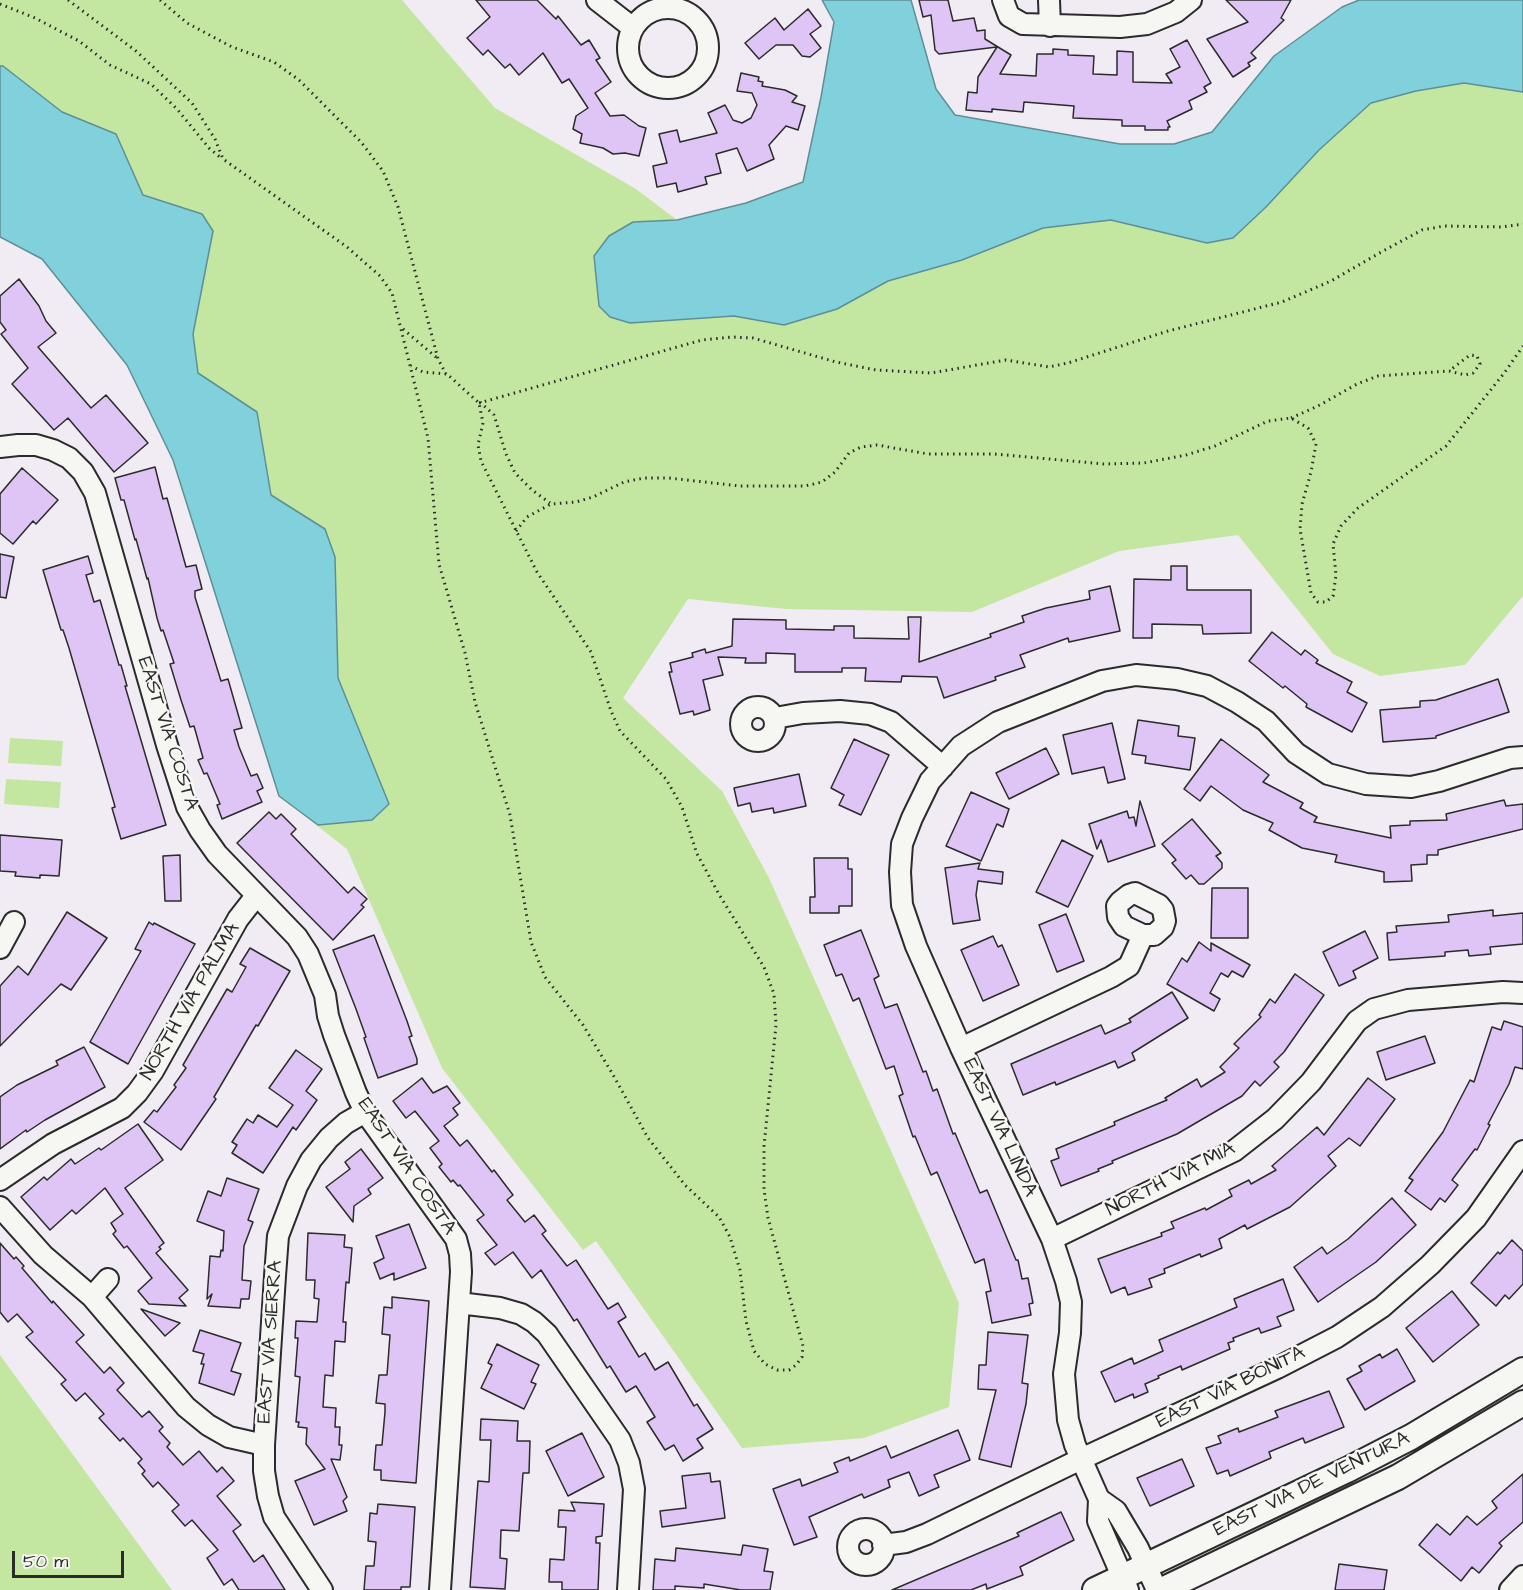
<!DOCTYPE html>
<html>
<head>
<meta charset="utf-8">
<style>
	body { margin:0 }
	#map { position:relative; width:1523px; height:1590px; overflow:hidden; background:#f1ecf3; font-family:"Architects Daughter",sans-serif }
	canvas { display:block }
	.scale { position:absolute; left:12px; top:1551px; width:112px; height:27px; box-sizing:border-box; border:3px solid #2b2b2b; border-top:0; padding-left:8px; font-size:18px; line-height:21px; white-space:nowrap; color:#2b2b2b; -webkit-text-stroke:4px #f6f6f2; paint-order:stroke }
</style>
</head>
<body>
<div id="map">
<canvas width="1523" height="1590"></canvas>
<div class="scale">50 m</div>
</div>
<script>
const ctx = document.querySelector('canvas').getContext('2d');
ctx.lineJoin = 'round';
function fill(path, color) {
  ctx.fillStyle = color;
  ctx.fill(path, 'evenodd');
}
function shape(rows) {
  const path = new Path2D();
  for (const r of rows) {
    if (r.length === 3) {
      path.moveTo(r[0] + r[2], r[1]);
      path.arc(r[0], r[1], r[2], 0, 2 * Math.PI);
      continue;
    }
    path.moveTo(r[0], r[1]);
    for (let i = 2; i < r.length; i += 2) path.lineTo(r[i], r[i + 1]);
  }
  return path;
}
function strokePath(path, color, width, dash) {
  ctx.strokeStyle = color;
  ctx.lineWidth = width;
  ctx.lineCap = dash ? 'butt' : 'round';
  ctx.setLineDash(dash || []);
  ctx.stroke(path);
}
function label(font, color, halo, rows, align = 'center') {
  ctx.font = font + ' "Architects Daughter",sans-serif';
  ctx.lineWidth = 5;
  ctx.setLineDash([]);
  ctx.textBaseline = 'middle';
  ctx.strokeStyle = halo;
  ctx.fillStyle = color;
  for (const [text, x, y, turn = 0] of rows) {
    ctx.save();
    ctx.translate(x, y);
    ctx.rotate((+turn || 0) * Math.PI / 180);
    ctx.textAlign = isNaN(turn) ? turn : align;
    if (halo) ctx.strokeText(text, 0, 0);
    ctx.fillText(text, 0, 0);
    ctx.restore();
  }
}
const green = shape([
	[0,0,402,0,495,108,636,189,677,220,633,222,630,323,734,316,784,325,837,309,888,281,962,260,1043,228,1111,220,1207,243,1233,238,1266,207,1319,150,1371,103,1416,91,1464,83,1523,92,1523,596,1465,665,1380,676,1333,654,1238,535,1119,551,972,612,786,609,688,599,623,698,722,791,769,878,959,1303,949,1407,864,1438,742,1448,596,1241,583,1250,442,1068,347,849,279,796,173,460,127,365,42,259,0,237],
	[10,738,63,741,61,766,8,763],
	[6,779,61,782,59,808,4,804],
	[0,1355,8,1366,172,1590,0,1590]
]);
const water = shape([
	[822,0,911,0,936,89,955,115,1120,144,1174,144,1212,132,1274,56,1342,7,1359,0,1523,0,1523,92,1464,83,1416,91,1371,103,1319,150,1266,207,1233,238,1207,243,1111,220,1043,228,962,260,888,281,837,309,784,325,734,316,630,323,610,317,599,306,594,256,609,236,633,222,677,220,746,203,803,182,821,97,834,22,822,0],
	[0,66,3,66,62,112,116,134,143,195,202,214,213,231,193,334,198,373,257,412,271,495,325,529,335,557,338,678,389,804,372,820,318,825,279,796,173,460,127,365,42,259,0,237,0,66]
]);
const building = shape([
	[476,0,537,0,556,19,558,16,581,45,589,40,600,58,596,60,611,82,595,93,610,116,624,115,639,126,646,128,639,156,625,153,613,154,603,148,580,143,582,134,573,129,576,116,588,108,569,79,562,83,543,53,519,75,510,64,505,68,488,50,483,55,467,38,490,17,476,0],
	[919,0,948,0,953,21,974,18,977,31,985,30,985,39,1011,55,1000,74,1036,76,1037,54,1053,54,1053,49,1068,50,1068,55,1094,56,1093,74,1117,75,1117,51,1133,52,1133,82,1172,83,1166,74,1180,67,1170,49,1187,40,1211,83,1204,87,1207,92,1189,101,1192,109,1167,121,1170,127,1168,127,1168,130,1145,130,1145,126,1122,126,1122,120,1073,118,1074,106,1024,102,1023,112,992,109,992,112,966,110,968,92,977,93,978,77,997,47,939,54,935,50,931,15,923,17,919,0],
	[1226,0,1291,0,1281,18,1284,20,1251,53,1256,58,1248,63,1250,66,1233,77,1207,39,1248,22,1226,0],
	[808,9,821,26,810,34,821,48,810,57,802,56,793,45,776,45,759,59,745,43,775,18,784,30,808,9],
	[741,73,759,77,758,81,763,82,762,86,785,90,797,96,792,102,805,106,798,130,786,126,769,145,774,159,747,171,737,148,716,154,721,173,705,177,707,184,678,192,676,183,657,187,653,166,667,163,659,134,677,130,680,142,717,133,708,113,725,105,733,120,742,123,751,118,757,105,752,93,737,91,741,73],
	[19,279,39,306,46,321,56,333,38,347,91,408,106,395,148,443,114,472,68,418,54,430,12,384,28,368,1,334,6,330,0,322,0,296,19,279],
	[155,467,163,499,167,498,186,567,196,565,202,589,195,591,195,597,221,681,228,679,242,728,234,730,239,747,251,776,257,774,263,788,257,791,262,802,222,819,217,805,220,804,207,773,204,774,198,760,203,758,194,726,190,727,181,700,170,664,174,663,163,630,161,631,157,618,148,578,147,579,136,539,135,540,124,500,121,500,115,478,155,467],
	[22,468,58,500,36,524,33,521,13,544,0,533,0,494,22,468],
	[0,554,14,557,6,598,0,597,0,554],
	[88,556,93,573,86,575,94,602,100,600,119,665,121,665,127,686,125,686,166,825,121,839,112,808,115,807,114,803,69,648,63,630,61,630,43,570,88,556],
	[1171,566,1187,566,1187,590,1251,590,1251,633,1203,634,1202,625,1152,624,1152,638,1133,638,1134,579,1171,580,1171,566],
	[1110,586,1120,631,1069,642,1068,638,1020,655,1025,667,995,677,996,680,944,698,937,677,902,676,901,682,865,681,866,668,842,668,842,672,795,672,795,654,766,653,766,663,745,663,746,658,718,657,723,675,703,680,710,710,694,715,693,711,680,714,669,672,672,672,670,663,693,657,692,653,705,649,706,653,732,646,733,619,786,620,786,629,834,630,834,626,854,626,854,638,909,639,908,617,921,617,919,662,991,637,990,634,1024,622,1022,616,1046,608,1090,599,1089,591,1110,586],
	[1272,632,1301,655,1305,650,1318,660,1316,663,1352,682,1347,692,1367,703,1352,732,1306,707,1307,704,1285,686,1283,688,1249,661,1272,632],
	[1498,679,1509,712,1436,736,1436,738,1383,742,1380,710,1420,707,1420,701,1436,700,1498,679],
	[1138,720,1179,726,1178,736,1195,738,1190,770,1145,763,1146,756,1132,754,1138,720],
	[1112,723,1125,779,1108,783,1104,767,1072,774,1063,735,1112,723],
	[854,739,889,755,861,815,839,805,844,795,831,788,854,739],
	[1221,739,1269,775,1263,782,1303,803,1300,808,1317,817,1314,822,1391,838,1390,826,1410,825,1410,821,1447,820,1446,814,1504,800,1506,806,1523,804,1523,829,1438,850,1438,855,1427,855,1427,864,1411,865,1412,881,1384,882,1384,872,1335,862,1337,855,1302,848,1269,830,1273,823,1243,810,1211,786,1200,801,1184,789,1221,739],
	[1046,748,1059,774,1009,799,996,773,1046,748],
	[799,774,806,806,774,813,773,808,752,812,750,803,738,806,734,788,799,774],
	[971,792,1009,809,1003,827,997,824,981,861,946,846,971,792],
	[1140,801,1155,846,1108,862,1101,840,1097,849,1089,824,1127,811,1129,818,1134,817,1136,826,1140,801],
	[269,812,276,819,281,814,296,829,291,834,348,893,354,887,367,899,361,905,364,907,333,940,237,843,269,812],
	[1192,819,1221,853,1216,856,1222,863,1222,868,1204,884,1199,884,1191,875,1186,879,1172,863,1176,860,1162,844,1192,819],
	[0,835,62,840,59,876,40,875,40,878,15,876,16,872,0,871,0,835],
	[1062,840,1093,856,1068,907,1036,892,1062,840],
	[180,855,181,901,165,901,163,856,180,855],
	[814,858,848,858,848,869,852,869,852,906,839,906,839,913,810,913,810,897,815,897,814,858],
	[980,863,978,869,1003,872,1002,884,978,881,976,895,980,920,953,924,945,868,980,863],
	[1212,888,1248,888,1248,938,1211,938,1212,888],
	[1493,910,1493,916,1523,913,1523,944,1490,947,1491,954,1469,956,1468,950,1445,952,1445,956,1389,960,1387,933,1397,932,1396,926,1449,922,1448,915,1493,910],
	[67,912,107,938,71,990,61,984,0,1046,0,986,18,966,28,975,67,912],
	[1066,914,1084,961,1057,972,1039,925,1066,914],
	[149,922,153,925,154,923,195,944,128,1064,90,1042,141,951,135,949,149,922],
	[861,930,879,976,874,979,885,1008,897,1004,923,1072,926,1071,933,1091,937,1089,953,1134,955,1133,980,1193,987,1190,1016,1260,1018,1260,1022,1279,1028,1278,1033,1303,1029,1304,1031,1315,992,1323,986,1292,991,1291,984,1259,975,1263,937,1172,931,1175,915,1136,913,1137,899,1096,903,1094,894,1066,886,1069,859,998,853,1001,842,974,836,976,824,945,861,930],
	[1365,931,1378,958,1353,971,1356,978,1339,986,1323,952,1365,931],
	[374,935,407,1021,412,1036,409,1037,417,1059,417,1064,378,1078,364,1038,366,1037,356,1009,333,950,374,935],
	[993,936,998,947,1002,945,1019,985,983,1001,961,950,993,936],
	[1199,942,1211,951,1211,943,1250,965,1243,977,1232,971,1228,977,1221,973,1210,993,1220,999,1214,1011,1167,984,1182,958,1187,962,1199,942],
	[250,948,290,971,258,1026,256,1025,238,1056,214,1097,216,1099,181,1150,144,1122,154,1110,157,1112,176,1087,174,1085,186,1068,183,1065,227,989,232,992,246,967,240,964,250,948],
	[1295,974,1324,995,1284,1052,1274,1062,1279,1067,1260,1086,1255,1081,1242,1096,1177,1134,1112,1161,1113,1163,1098,1169,1099,1171,1061,1186,1051,1161,1059,1158,1056,1149,1115,1125,1114,1122,1167,1100,1165,1098,1197,1079,1201,1087,1225,1072,1220,1067,1239,1048,1234,1044,1261,1017,1259,1015,1270,999,1275,1003,1295,974],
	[1172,992,1188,1018,1132,1053,1135,1060,1118,1068,1115,1061,1056,1085,1055,1082,1023,1095,1011,1064,1101,1025,1105,1034,1131,1022,1129,1019,1172,992],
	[1504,1021,1523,1027,1523,1069,1515,1067,1509,1084,1488,1124,1490,1125,1477,1150,1475,1149,1452,1180,1458,1185,1445,1202,1440,1198,1431,1210,1405,1191,1413,1180,1409,1178,1443,1132,1470,1080,1474,1082,1492,1027,1501,1030,1504,1021],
	[1425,1036,1435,1063,1386,1080,1377,1052,1425,1036],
	[84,1047,105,1087,45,1120,27,1132,26,1130,0,1149,0,1097,17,1085,58,1065,56,1061,84,1047],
	[296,1050,322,1069,306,1091,317,1100,296,1130,293,1127,263,1173,232,1153,237,1145,232,1142,247,1119,253,1123,258,1115,277,1127,293,1105,269,1088,296,1050],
	[422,1078,433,1093,447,1086,460,1103,453,1108,458,1115,444,1126,460,1146,467,1140,492,1172,494,1170,513,1195,507,1200,525,1222,534,1215,546,1231,542,1234,567,1266,576,1260,608,1309,618,1303,626,1317,618,1322,639,1357,645,1353,655,1370,668,1362,694,1406,697,1404,713,1429,697,1439,703,1448,683,1461,674,1445,665,1450,647,1422,655,1417,636,1386,626,1392,610,1366,607,1368,577,1319,574,1321,541,1270,532,1278,513,1252,495,1265,485,1253,497,1245,477,1220,484,1215,460,1185,458,1186,453,1180,451,1182,439,1167,442,1164,430,1148,439,1141,415,1111,406,1118,393,1101,422,1078],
	[1368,1078,1395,1099,1360,1146,1349,1138,1328,1156,1336,1166,1290,1207,1247,1229,1245,1225,1219,1239,1222,1248,1201,1257,1200,1254,1164,1269,1165,1273,1149,1279,1152,1287,1128,1295,1125,1287,1111,1293,1098,1259,1162,1236,1161,1233,1174,1228,1171,1222,1205,1208,1206,1210,1232,1196,1229,1190,1249,1180,1251,1184,1276,1170,1272,1166,1317,1127,1324,1135,1368,1078],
	[138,1124,163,1160,125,1188,164,1243,159,1247,161,1249,156,1253,188,1290,179,1298,186,1306,149,1304,138,1291,152,1278,127,1246,124,1248,113,1234,116,1231,111,1223,123,1214,105,1188,76,1214,72,1210,50,1230,21,1197,44,1177,47,1180,71,1159,75,1164,99,1148,101,1150,138,1124],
	[361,1149,383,1178,368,1189,371,1194,354,1206,353,1222,326,1187,350,1169,345,1162,361,1149],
	[227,1178,259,1189,248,1220,253,1222,244,1246,242,1280,251,1281,249,1299,241,1299,240,1308,208,1306,212,1294,207,1299,210,1256,220,1257,221,1250,223,1251,224,1231,197,1221,208,1191,221,1196,227,1178],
	[1392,1198,1416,1225,1376,1262,1318,1302,1294,1267,1322,1247,1327,1254,1348,1239,1392,1198],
	[409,1224,426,1268,394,1280,394,1273,380,1279,374,1263,384,1258,376,1236,409,1224],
	[308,1233,345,1235,344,1247,352,1248,349,1283,346,1282,343,1322,346,1322,345,1342,335,1341,333,1376,325,1375,323,1407,336,1408,335,1427,340,1427,339,1445,342,1445,340,1460,331,1459,347,1497,343,1501,347,1511,314,1525,295,1481,325,1469,306,1444,307,1428,298,1427,299,1422,296,1422,300,1377,295,1376,298,1338,295,1338,296,1321,317,1322,319,1299,314,1298,315,1280,306,1280,308,1233],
	[1512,1240,1523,1251,1523,1284,1509,1299,1505,1295,1496,1306,1471,1283,1498,1252,1500,1254,1512,1240],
	[0,1243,14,1259,16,1257,24,1266,22,1268,52,1303,53,1301,84,1335,76,1342,104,1373,110,1367,124,1383,117,1390,142,1417,149,1411,163,1427,159,1431,170,1443,167,1447,183,1465,199,1451,217,1472,222,1467,234,1481,217,1496,241,1525,233,1531,254,1562,263,1555,285,1590,239,1590,232,1579,224,1585,207,1558,218,1550,192,1520,185,1526,172,1511,179,1505,158,1482,153,1487,142,1474,145,1471,138,1463,142,1459,123,1438,120,1441,99,1418,104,1414,85,1393,76,1401,61,1384,66,1380,26,1337,33,1332,17,1314,8,1322,0,1312,0,1243],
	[1283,1279,1294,1310,1277,1317,1281,1326,1261,1333,1259,1328,1233,1338,1234,1341,1228,1343,1230,1349,1182,1370,1181,1366,1158,1376,1159,1378,1145,1384,1148,1392,1134,1398,1133,1394,1115,1402,1101,1372,1132,1358,1134,1364,1163,1351,1159,1340,1237,1307,1234,1299,1283,1279],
	[1452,1291,1479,1325,1433,1362,1406,1328,1452,1291],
	[392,1297,429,1301,416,1483,381,1480,381,1470,374,1470,376,1445,382,1445,385,1412,385,1404,376,1403,379,1375,387,1375,390,1335,382,1334,384,1307,392,1308,392,1297],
	[141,1309,180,1323,165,1336,141,1309],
	[200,1330,241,1343,231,1371,241,1374,234,1395,199,1383,204,1364,201,1364,204,1354,193,1351,200,1330],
	[988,1332,1028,1335,1022,1383,1028,1384,1026,1404,1011,1467,979,1459,996,1390,978,1389,979,1365,986,1365,988,1332],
	[497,1344,539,1365,531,1382,536,1384,524,1409,481,1388,492,1365,488,1363,497,1344],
	[1397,1349,1415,1381,1365,1410,1347,1379,1362,1371,1359,1366,1380,1354,1382,1358,1397,1349],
	[1329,1391,1344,1427,1305,1443,1303,1438,1269,1452,1271,1458,1230,1476,1228,1470,1217,1474,1206,1448,1221,1443,1218,1436,1238,1428,1239,1432,1278,1417,1275,1411,1329,1391],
	[481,1419,518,1421,517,1441,530,1441,529,1473,523,1473,519,1531,501,1530,500,1558,507,1559,505,1589,470,1587,478,1481,489,1482,491,1440,480,1440,481,1419],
	[958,1430,970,1460,934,1475,939,1487,919,1496,909,1472,888,1480,890,1487,864,1498,862,1494,809,1517,817,1537,794,1545,773,1489,800,1479,802,1486,838,1472,834,1463,849,1457,850,1461,886,1446,891,1458,958,1430],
	[582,1433,604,1477,568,1496,546,1451,582,1433],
	[1182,1459,1194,1486,1150,1506,1137,1478,1182,1459],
	[710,1473,711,1482,720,1481,725,1518,662,1527,660,1511,686,1508,682,1476,710,1473],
	[1523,1474,1523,1522,1499,1543,1502,1546,1479,1573,1472,1567,1461,1581,1419,1545,1437,1524,1450,1535,1467,1516,1477,1525,1497,1508,1492,1501,1523,1474],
	[571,1502,604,1504,602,1536,596,1537,596,1543,600,1543,598,1590,562,1590,562,1582,549,1582,550,1559,564,1560,566,1527,558,1527,559,1510,575,1511,571,1502],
	[378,1504,415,1507,410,1587,401,1587,401,1590,364,1590,366,1566,374,1566,376,1542,368,1541,370,1513,377,1514,378,1504],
	[1061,1512,1074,1540,1020,1567,1023,1575,987,1589,986,1584,971,1590,892,1590,1019,1536,1017,1533,1061,1512],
	[743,1545,768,1549,764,1571,773,1572,770,1590,741,1590,704,1584,704,1588,675,1586,675,1590,653,1590,655,1559,675,1561,676,1548,741,1555,743,1545],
	[1339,1564,1387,1570,1384,1590,1335,1590,1339,1564]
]);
const path = shape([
	[68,0,136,51,192,103,215,139,223,159,347,247,380,276,392,293,428,438,439,564,465,653,475,702,510,815,531,942,545,977,583,1025,612,1073,648,1138,685,1185,719,1217,730,1237,740,1270,746,1321,754,1351,765,1364,777,1370,789,1370,796,1365,802,1357,803,1346,768,1218,764,1189,764,1146,776,1025,774,994,764,967,720,896,697,854,682,807,666,779,620,731,611,711,591,652,537,572,481,461,478,445,483,423,479,403,447,374,423,372,411,366],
	[160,0,187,23,232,47,274,62,299,80,361,142,383,171,398,207,438,359,446,374],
	[0,4,35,18,79,41,110,65,151,84,177,109,209,148,221,158],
	[403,329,437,358],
	[480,402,494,415,506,454,515,473,532,490,550,503],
	[479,403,702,340,732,337,753,338,836,362,876,370,931,373,1006,360,1049,367,1068,363,1168,331,1282,302,1331,281,1383,251,1422,230,1444,226,1502,227,1523,224],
	[1291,418,1318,406,1357,384,1378,376,1449,371,1465,375,1473,373,1480,364,1477,356,1470,355,1449,371],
	[516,531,527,517,551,504,576,502,593,497,624,482,644,478,669,478,740,486,805,486,822,482,835,472,849,453,861,447,877,445,928,454,995,454,1104,464,1144,463,1186,455,1215,446,1268,421,1291,418,1308,428,1316,444,1311,472,1302,504,1300,529,1311,593,1318,602,1326,602,1333,596,1336,575,1333,544,1341,526,1358,508,1446,446,1505,372,1523,346]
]);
const minor = shape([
	[597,0,633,28],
	[1003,0,1009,16,1023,24,1120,27,1147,24,1176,12,1191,0],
	[1049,0,1050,26],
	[668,48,40],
	[0,447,18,445,36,445,53,450,69,458,83,472,95,493,167,745,187,807,200,830,217,854,297,937,308,954,325,995,328,1016,334,1035,356,1093,365,1112,456,1239,460,1254,461,1272,440,1590],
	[758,724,17],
	[775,718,803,713,840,711,870,714,891,722,943,767],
	[1135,893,1159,905,1163,910,1165,921,1163,927,1154,935,1143,935,1124,926,1118,917,1117,906,1120,902,1129,895,1135,893],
	[0,948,14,922],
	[961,1048,1111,977,1129,966,1143,935],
	[0,1180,53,1144,122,1108,137,1093,153,1071,238,919,256,896],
	[0,1207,43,1255,92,1297,186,1407,208,1425,229,1437,264,1445],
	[1052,1239,1234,1151,1275,1119,1311,1082,1357,1021,1374,1009,1408,1000,1503,992,1523,993],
	[92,1297,108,1279],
	[459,1303,500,1308,521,1314,534,1322,547,1334,620,1440,629,1463,634,1489,628,1590],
	[1099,1499,1116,1511,1138,1548,1157,1590],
	[866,1547,18],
	[883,1545,906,1542,927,1534,1081,1459,1277,1368,1337,1337,1382,1307,1430,1265,1476,1218,1523,1151],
	[322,1590,274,1517,268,1496,264,1471,264,1445,275,1276,278,1236,297,1186,311,1160,329,1138,346,1123,365,1112],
	[1128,1590,1098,1521,1099,1499,1075,1445,1068,1420,1064,1374,1070,1333,1071,1302,1066,1281,1052,1239,961,1048,916,946,902,905,900,872,902,844,912,818,930,781,961,746,998,722,1102,681,1136,675,1177,679,1207,686,1237,702,1266,721,1296,753,1328,774,1366,784,1411,787,1439,781,1510,758,1523,757],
	[1510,1590,1523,1576]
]);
const major = shape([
	[1095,1590,1347,1470,1411,1437,1523,1370],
	[1162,1590,1398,1477,1523,1403]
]);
const streetNames = [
	["EAST VIA COSTA",167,734,72],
	["NORTH VIA PALMA",191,1002,-60],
	["EAST VIA LINDA",999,1128,65],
	["EAST VIA COSTA",406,1167,56],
	["NORTH VIA MIA",1171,1180,-27],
	["EAST VIA SIERRA",271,1342,-86],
	["EAST VIA BONITA",1231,1388,-26],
	["EAST VIA DE VENTURA",1312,1485,-26]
];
fill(green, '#c3e6a0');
fill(water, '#81d1dd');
strokePath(water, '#5f8f96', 1.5);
fill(building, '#dfc5f5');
strokePath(building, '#2b2b2b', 1.5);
strokePath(minor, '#2b2b2b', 24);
strokePath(major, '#2b2b2b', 28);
strokePath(path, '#2b2b2b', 3, [1.5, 4.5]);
strokePath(minor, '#f6f6f2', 20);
strokePath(major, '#f6f6f2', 24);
label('20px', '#2b2b2b', '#f6f6f2', streetNames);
</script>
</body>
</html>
